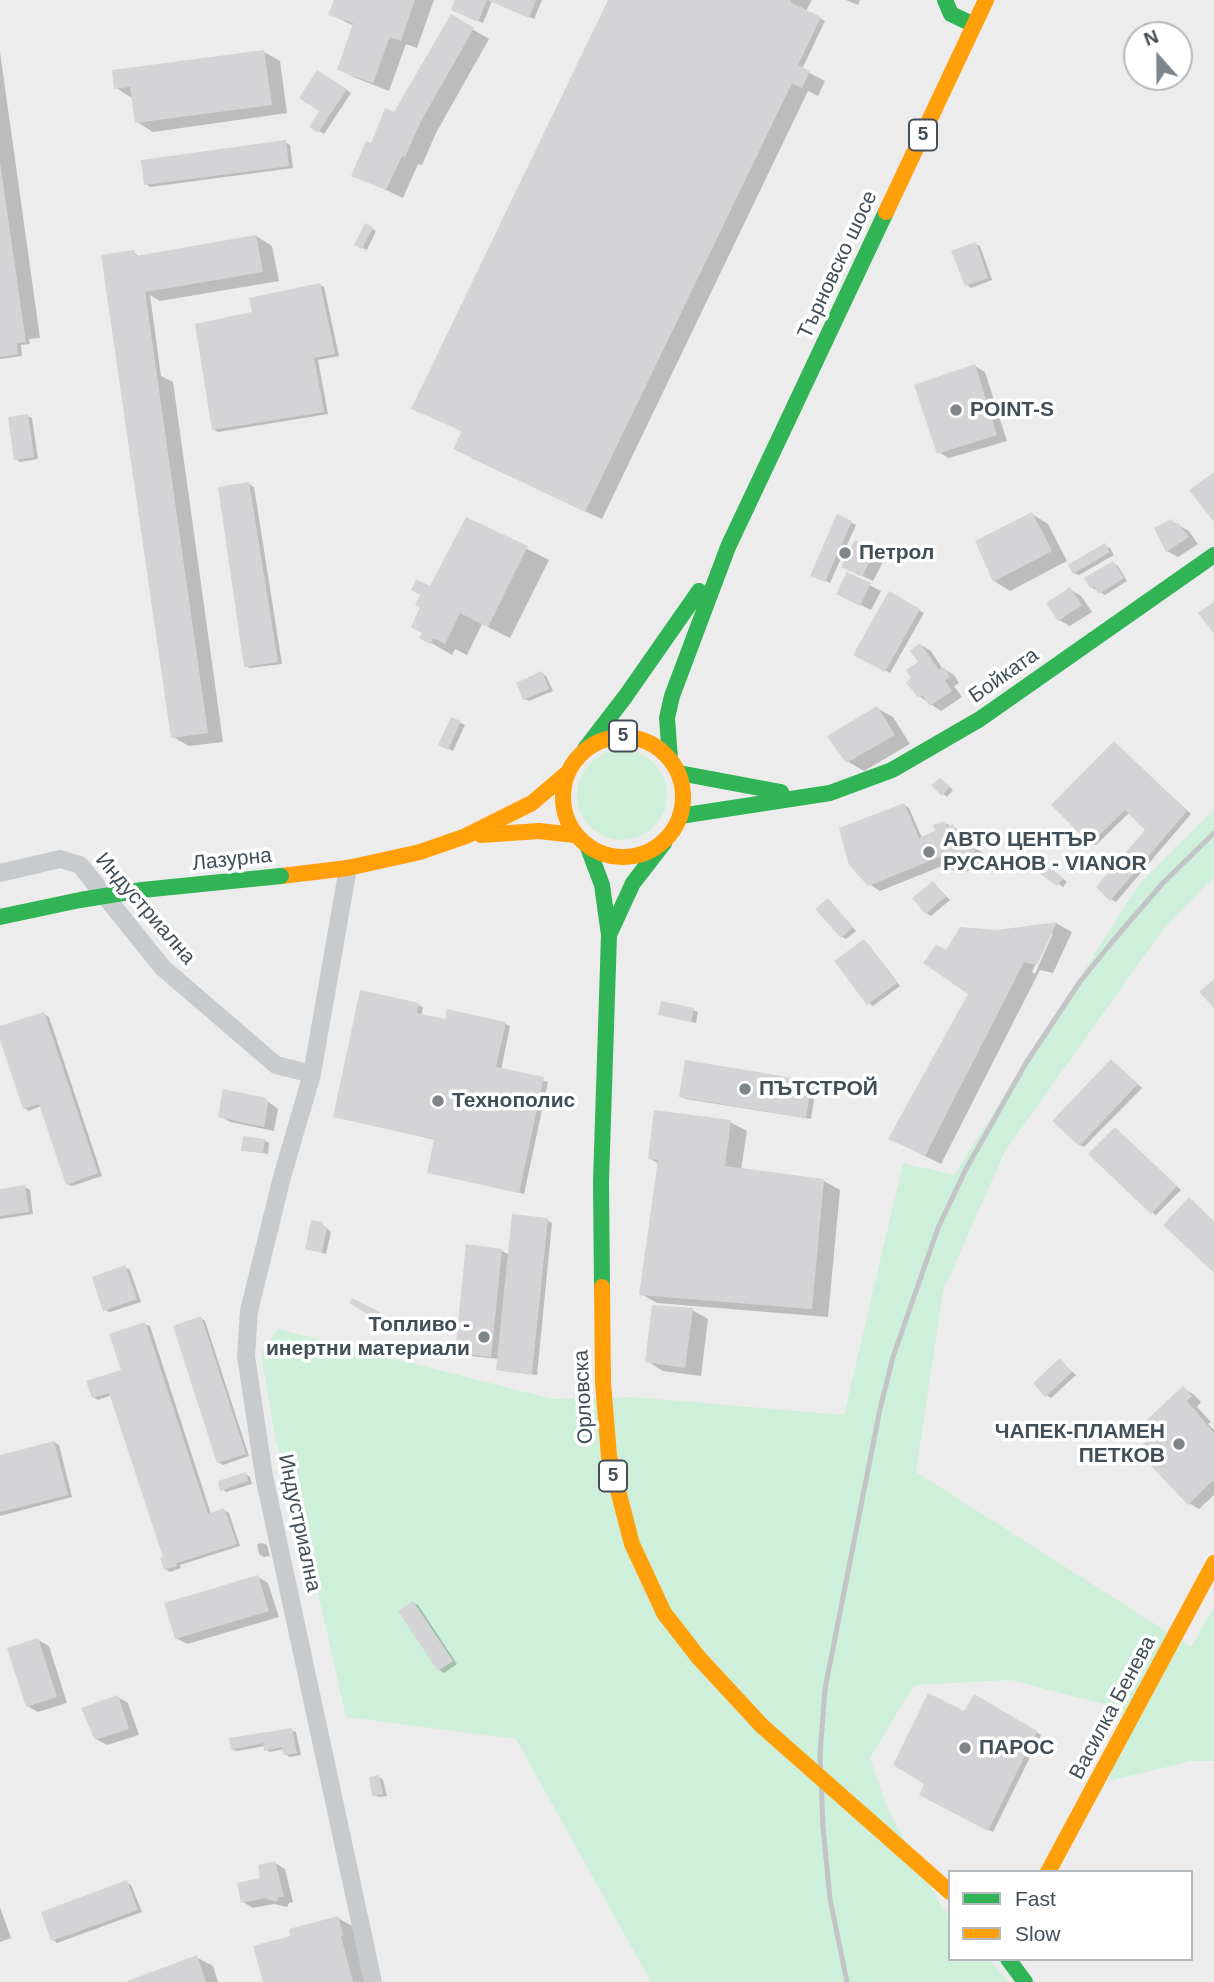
<!DOCTYPE html>
<html>
<head>
<meta charset="utf-8">
<style>
	body { margin:0 }
	#map { position:relative; width:1214px; height:1982px; overflow:hidden; background:#edecec; font-family:Arial,sans-serif }
	canvas { display:block }
	.legend { position:absolute; left:948px; top:1870px; width:245px; height:91px; box-sizing:border-box; background:#fff; border:2px solid #b3b9bd; margin:0; padding:9px 12px; list-style:none; font-size:21px; color:#424f59 }
	.legend li { display:flex; align-items:center; gap:14px; height:35px }
	.legend b { width:35px; border:2px solid #b3b9bd }
	.north { position:absolute; left:1123px; top:21px; width:70px; height:70px; box-sizing:border-box; background:#fff; border:2px solid #b3b9bd; border-radius:50%; rotate:339deg; font-size:19px; font-weight:700; line-height:28px; text-align:center; color:#424f59 }
	.north::after { content:''; display:block; margin:auto; width:24px; height:32px; background:#7e868c; clip-path:polygon(50% 0,100% 100%,50% 72%,0 100%) }
</style>
</head>
<body>
<div id="map">
<canvas width="1214" height="1982"></canvas>
<ul class="legend">
<li><b style="height:9px;background:#30b455"></b>Fast</li>
<li><b style="height:9px;background:#ff9f0a"></b>Slow</li>
</ul>
<div class="north">N</div>
</div>
<script>
const ctx = document.querySelector('canvas').getContext('2d');
ctx.lineJoin = 'round';
function fill(path, color) {
  ctx.fillStyle = color;
  ctx.fill(path, 'evenodd');
}
function shape(rows) {
  const path = new Path2D();
  for (const r of rows) {
    if (r.length === 3) {
      path.moveTo(r[0] + r[2], r[1]);
      path.arc(r[0], r[1], r[2], 0, 2 * Math.PI);
      continue;
    }
    path.moveTo(r[0], r[1]);
    for (let i = 2; i < r.length; i += 2) path.lineTo(r[i], r[i + 1]);
  }
  return path;
}
function strokePath(path, color, width, dash) {
  ctx.strokeStyle = color;
  ctx.lineWidth = width;
  ctx.lineCap = dash ? 'butt' : 'round';
  ctx.setLineDash(dash || []);
  ctx.stroke(path);
}
function label(font, color, halo, rows, align = 'center') {
  ctx.font = font + ' Arial,sans-serif';
  ctx.lineWidth = 7;
  ctx.setLineDash([]);
  ctx.textBaseline = 'middle';
  ctx.strokeStyle = halo;
  ctx.fillStyle = color;
  for (const [text, x, y, turn = 0] of rows) {
    ctx.save();
    ctx.translate(x, y);
    ctx.rotate((+turn || 0) * Math.PI / 180);
    ctx.textAlign = isNaN(turn) ? turn : align;
    if (halo) ctx.strokeText(text, 0, 0);
    ctx.fillText(text, 0, 0);
    ctx.restore();
  }
}
const green = shape([
	[622,795,45],
	[1214,809,1214,877,1164,928,1005,1151,943,1291,916,1472,1191,1647,1214,1607,1214,1761,1191,1761,1109,1781,1123,1709,1011,1680,914,1685,870,1758,888,1810,942,1907,950,1916,950,1959,989,1959,1008,1982,651,1982,516,1739,346,1717,299,1507,276,1442,261,1353,278,1329,552,1399,632,1397,844,1415,903,1163,954,1175,1139,884]
]);
const shadow = shape([
	[336,0,434,0,417,48,406,44,389,91,356,78,339,69,354,26,330,14],
	[457,0,542,0,534,19,492,1,483,23,458,12],
	[609,0,812,0,806,11,825,21,802,69,825,81,818,96,808,91,602,519,471,458,463,432,413,408],
	[846,0,860,0,858,5],
	[451,17,489,39,436,133,422,165,418,164,403,198,354,175,395,114],
	[0,52,40,338,29,339,30,344,21,345,22,356,0,359],
	[264,52,280,61,287,113,153,132,137,122,132,98,116,88],
	[318,72,351,93,324,134,311,126,321,111],
	[285,142,290,145,293,168,150,187,146,184],
	[366,225,376,231,367,250,356,245],
	[256,236,272,246,279,281,160,301,150,295,161,376,173,382,223,742,189,746,173,737,134,252,139,257],
	[975,244,980,246,992,280,971,288,967,285],
	[319,285,324,287,339,356,318,360,328,414,218,432,213,429,254,314],
	[975,366,985,372,1007,441,949,458,938,452],
	[27,416,32,418,38,459,20,462,16,459],
	[249,484,254,487,282,664,250,668,246,666],
	[1032,514,1048,524,1067,561,1010,591,994,581],
	[838,516,856,525,830,583,817,577],
	[467,519,549,560,510,638,482,624,467,655,455,649,452,655,421,637,423,633,422,594,431,588],
	[1171,521,1189,531,1198,544,1178,557,1167,551],
	[855,542,885,558,873,581,854,572],
	[1105,546,1110,548,1114,555,1079,575,1074,573],
	[1113,563,1118,566,1127,581,1105,595,1091,587],
	[848,574,881,591,871,610,849,599],
	[1071,590,1081,596,1092,612,1070,626,1059,620],
	[889,593,924,613,890,673,856,654],
	[921,645,931,651,942,668,954,675,959,683,954,686,962,697,941,711,919,696,914,679,920,663],
	[542,673,546,676,553,691,529,701,525,699],
	[877,708,893,717,910,744,864,771,847,761],
	[452,719,465,725,453,751,440,744],
	[1114,743,1191,814,1116,902,1111,899,1148,829,1130,812,1096,845,1091,843],
	[945,783,953,790,947,797,943,794],
	[904,805,909,808,922,838,938,832,945,823,963,832,969,847,971,846,982,852,987,864,960,874,949,868,947,864,880,891,869,884],
	[1046,866,1067,882,1063,887,1037,869],
	[933,883,950,900,931,916,926,913],
	[828,900,856,931,846,939,842,937],
	[1056,923,1072,932,1053,973,1040,970,941,1164,907,1147,970,993,946,952,998,932],
	[1049,933,1053,933,1035,974,1032,972],
	[864,941,868,944,900,986,873,1006,869,1003],
	[418,1005,423,1007,421,1016,446,1021,505,1024,510,1026,501,1070,548,1082,524,1194,429,1172,436,1140,335,1117],
	[693,1010,698,1012,696,1023,660,1014],
	[44,1014,49,1017,102,1176,72,1186,67,1184,41,1106,29,1111,24,1108,0,1034,0,1028],
	[1112,1061,1142,1088,1084,1147,1080,1145],
	[811,1083,816,1086,811,1119,686,1099,681,1096],
	[263,1098,278,1109,274,1131,230,1122,220,1116],
	[730,1122,747,1131,741,1170,824,1181,840,1190,828,1317,657,1303,641,1294,659,1164,649,1158],
	[1119,1132,1181,1190,1156,1215,1152,1212],
	[264,1140,269,1143,268,1154,243,1150],
	[25,1187,30,1190,33,1214,0,1219,0,1191],
	[547,1220,552,1223,537,1375,503,1371,498,1369,499,1359,461,1355,457,1352,502,1251,510,1255],
	[322,1224,331,1232,326,1254,307,1248],
	[125,1267,130,1270,141,1302,110,1312,105,1310],
	[352,1300,387,1318,385,1323,351,1303],
	[692,1310,708,1319,701,1376,663,1371,647,1361],
	[201,1318,205,1321,249,1456,223,1465,218,1462],
	[145,1324,150,1326,211,1514,224,1510,229,1513,240,1546,180,1565,181,1568,170,1572,165,1569,165,1558,112,1395,98,1400,93,1397,123,1371],
	[1060,1361,1076,1375,1051,1398,1046,1395],
	[1183,1388,1193,1394,1201,1402,1197,1407,1211,1422,1208,1424,1214,1430,1214,1495,1199,1509,1189,1503,1152,1438],
	[54,1442,59,1445,72,1497,0,1516,0,1456],
	[246,1474,250,1477,252,1484,226,1492,222,1489],
	[262,1543,267,1545,270,1556,264,1557,259,1554,257,1544],
	[258,1577,268,1583,279,1617,187,1644,176,1638],
	[413,1603,418,1605,457,1664,444,1673,439,1670],
	[38,1640,49,1646,67,1703,38,1712,27,1706],
	[975,1696,1041,1735,993,1832,922,1795],
	[118,1697,128,1703,139,1735,107,1745,96,1739],
	[291,1730,296,1732,301,1755,290,1757,285,1754,284,1749,270,1752,266,1750,265,1746,237,1751,232,1749],
	[379,1777,383,1780,387,1796,379,1797,374,1795],
	[275,1863,285,1869,293,1902,289,1903,287,1907,274,1904,253,1908,243,1902],
	[126,1882,131,1885,142,1912,57,1943,53,1940],
	[0,1907,11,1938,0,1942],
	[338,1918,354,1927,366,1982,264,1982,292,1938],
	[196,1957,213,1966,218,1982,129,1982]
]);
const building = shape([
	[334,0,415,0,401,41,390,37,373,83,337,70,353,23,328,15],
	[455,0,487,0,478,22,451,10],
	[487,0,536,0,529,18],
	[608,0,791,0,790,2,821,17,798,65,810,71,802,88,792,83,585,512,453,449,462,431,411,409],
	[451,14,474,28,420,123,405,157,402,156,386,190,351,176,366,141,371,143,385,108,394,112],
	[264,50,272,105,135,123,130,87,114,89,112,70],
	[317,70,347,89,318,133,309,127,319,111,299,98],
	[286,140,289,166,144,185,141,160],
	[0,163,26,342,17,343,18,354,0,357],
	[365,223,373,227,362,249,354,245],
	[256,235,263,272,145,292,208,733,171,738,101,255,134,250,136,256],
	[976,242,988,278,965,286,951,251],
	[320,283,335,354,314,358,324,412,212,430,195,324,252,312,249,298],
	[975,364,997,435,937,454,914,385],
	[28,414,34,457,14,460,8,417],
	[1214,472,1214,522,1189,490],
	[249,482,278,662,244,667,218,487],
	[1032,512,1052,551,993,582,975,541],
	[837,514,852,521,825,582,810,576],
	[466,517,528,546,488,627,460,613,445,644,433,638,430,644,419,638,422,633,411,627,420,607,415,605,420,595,411,590,416,579,430,586],
	[1171,519,1175,525,1178,523,1189,537,1166,552,1154,528],
	[855,540,875,550,862,577,841,567],
	[1105,543,1110,552,1073,574,1068,565],
	[1113,561,1124,578,1099,594,1094,586,1090,588,1084,578],
	[847,572,871,583,860,606,836,594],
	[1070,587,1082,605,1058,621,1046,603],
	[889,591,920,609,885,672,853,655],
	[1214,602,1214,634,1198,613],
	[920,643,939,670,944,667,950,677,945,680,952,691,930,706,922,695,918,698,906,682,911,678,906,670,918,662,910,651],
	[542,671,549,689,523,700,516,683],
	[877,706,895,735,846,763,827,736],
	[451,717,461,721,448,750,438,745],
	[1114,741,1187,811,1110,901,1096,887,1145,830,1125,810,1090,844,1051,805],
	[940,778,950,786,942,796,931,785],
	[904,803,919,838,935,831,933,825,945,821,947,827,953,824,962,848,972,844,977,858,948,869,942,856,868,886,849,865,839,828],
	[1041,861,1063,878,1057,886,1035,870],
	[933,881,946,897,925,914,912,898],
	[828,898,853,927,841,938,815,909],
	[1057,922,1037,965,1024,962,925,1156,888,1139,968,994,923,963,936,945,946,950,960,927,997,930],
	[864,939,897,983,867,1005,834,961],
	[1214,979,1214,1008,1199,992],
	[360,990,419,1003,417,1013,445,1019,447,1009,506,1022,496,1067,544,1077,519,1193,427,1173,434,1139,333,1117],
	[661,1001,694,1008,691,1022,658,1015],
	[44,1012,98,1173,66,1185,39,1104,23,1109,0,1040,0,1026],
	[1111,1059,1138,1084,1079,1146,1052,1121],
	[685,1060,812,1081,806,1118,679,1097],
	[223,1089,266,1098,268,1103,264,1127,218,1117],
	[654,1110,731,1120,725,1166,824,1179,812,1309,639,1295,658,1160,648,1159],
	[1115,1127,1177,1186,1151,1214,1088,1154],
	[243,1136,265,1139,263,1153,241,1151],
	[25,1185,29,1212,0,1216,0,1189],
	[1189,1197,1214,1221,1214,1273,1163,1225],
	[512,1214,548,1218,532,1374,496,1370],
	[311,1220,323,1222,323,1226,327,1227,322,1253,305,1249],
	[466,1244,502,1249,491,1357,455,1353],
	[125,1265,137,1299,103,1311,92,1277],
	[352,1298,384,1314,380,1322,349,1303],
	[652,1305,693,1308,685,1368,645,1362],
	[201,1316,246,1454,217,1463,173,1326],
	[145,1322,208,1514,224,1508,237,1544,176,1563,177,1566,164,1570,160,1558,163,1557,109,1393,92,1398,86,1381,121,1370,109,1334],
	[1060,1358,1072,1372,1045,1397,1033,1383],
	[1183,1386,1192,1396,1187,1401,1214,1433,1214,1483,1212,1481,1188,1505,1136,1450,1150,1438,1139,1427],
	[54,1441,68,1495,0,1512,0,1455],
	[246,1472,248,1481,220,1491,218,1481],
	[258,1575,269,1611,175,1639,164,1603],
	[413,1601,453,1661,438,1671,398,1611],
	[38,1638,57,1697,26,1707,7,1648],
	[928,1693,964,1711,974,1694,1037,1731,988,1831,919,1795,924,1784,893,1765],
	[118,1695,129,1729,95,1740,81,1708],
	[292,1728,297,1753,284,1755,282,1747,264,1751,263,1743,231,1750,229,1738],
	[379,1775,383,1794,372,1796,369,1777],
	[275,1861,284,1897,279,1897,276,1902,264,1898,241,1903,237,1883,260,1878,258,1865],
	[127,1880,138,1910,51,1941,41,1912],
	[338,1916,343,1935,341,1936,353,1982,263,1982,253,1946,290,1936,289,1929],
	[197,1955,206,1982,125,1982]
]);
const street = shape([
	[348,868,312,1074,282,1177,249,1311,246,1356,264,1476,373,1982],
	[0,873,60,859,80,865,163,968,276,1065,312,1074]
]);
const fast = shape([
	[945,0,951,14,974,25],
	[585,749,625,697,699,591],
	[670,759,667,718,672,696,728,547,886,212],
	[679,773,781,792],
	[680,816,830,793,892,770,980,719,1214,555],
	[587,845,602,885,609,935,601,1181,602,1287],
	[609,935,633,883,664,843],
	[1008,1959,1025,1982]
]);
const slow = shape([
	[886,212,986,0],
	[623,797,60],
	[481,835,539,831,575,835],
	[281,876,348,868,420,852,466,836,532,803,566,774],
	[602,1287,603,1383,609,1456,632,1544,664,1613,699,1658,762,1726],
	[864,1816,950,1892],
	[1048,1872,1214,1563]
]);
const rail = shape([
	[847,1982,830,1899,823,1827,820,1754,825,1689,880,1409,893,1357,938,1228,966,1169,1026,1063,1079,983,1112,942,1162,884,1214,833]
]);
const fastBridge = shape([
	[0,917,80,900,142,890,281,876]
]);
const slowBridge = shape([
	[762,1726,864,1816]
]);
const markers = [
	[956,410,7,"#7e868c"],
	[845,553,7,"#7e868c"],
	[929,852,7,"#7e868c"],
	[745,1089,7,"#7e868c"],
	[438,1101,7,"#7e868c"],
	[484,1337,7,"#7e868c"],
	[1179,1444,7,"#7e868c"],
	[965,1748,7,"#7e868c"]
];
const shields = [
	[923,135,28],
	[623,736,28],
	[613,1476,28]
];
const shieldNames = [
	["5",923,135],
	["5",623,736],
	["5",613,1476]
];
const streetNames = [
	["Търновско шосе",838,265,-65],
	["Бойката",1004,676,-35],
	["Лазурна",232,860,-6],
	["Индустриална",145,909,49],
	["Орловска",584,1397,-93],
	["Индустриална",299,1523,78],
	["Василка Бенева",1113,1708,-62]
];
const poiNames = [
	["POINT-S",970,410],
	["Петрол",859,553],
	["АВТО ЦЕНТЪР",943,840],
	["РУСАНОВ - VIANOR",943,864],
	["ПЪТСТРОЙ",759,1089],
	["Технополис",452,1101],
	["Топливо -",470,1325,"right"],
	["инертни материали",470,1349,"right"],
	["ЧАПЕК-ПЛАМЕН",1165,1432,"right"],
	["ПЕТКОВ",1165,1456,"right"],
	["ПАРОС",979,1748]
];
fill(green, '#ceefd9');
fill(shadow, '#0003');
fill(building, '#d4d4d7');
strokePath(street, '#c8cbcd', 18);
strokePath(fast, '#30b455', 16);
strokePath(slow, '#ff9f0a', 16);
strokePath(rail, '#c2c4c7', 5);
strokePath(fastBridge, '#30b455', 16);
strokePath(slowBridge, '#ff9f0a', 16);
for (const [x, y, r, color] of markers) {
  const dot = new Path2D();
  dot.arc(x, y, r, 0, 2 * Math.PI);
  ctx.fillStyle = color;
  ctx.fill(dot);
  strokePath(dot, '#fff', 2.5);
}
for (const [x, y, w] of shields) {
  const box = new Path2D();
  box.roundRect(x - w / 2, y - 15.5, w, 31, 5);
  ctx.fillStyle = '#fff';
  ctx.fill(box);
  strokePath(box, '#424f59', 2);
}
label('bold 19px', '#424f59', null, shieldNames);
label('21px', '#424f59', '#fff', streetNames);
label('bold 21px', '#424f59', '#fff', poiNames, 'left');
</script>
</body>
</html>
